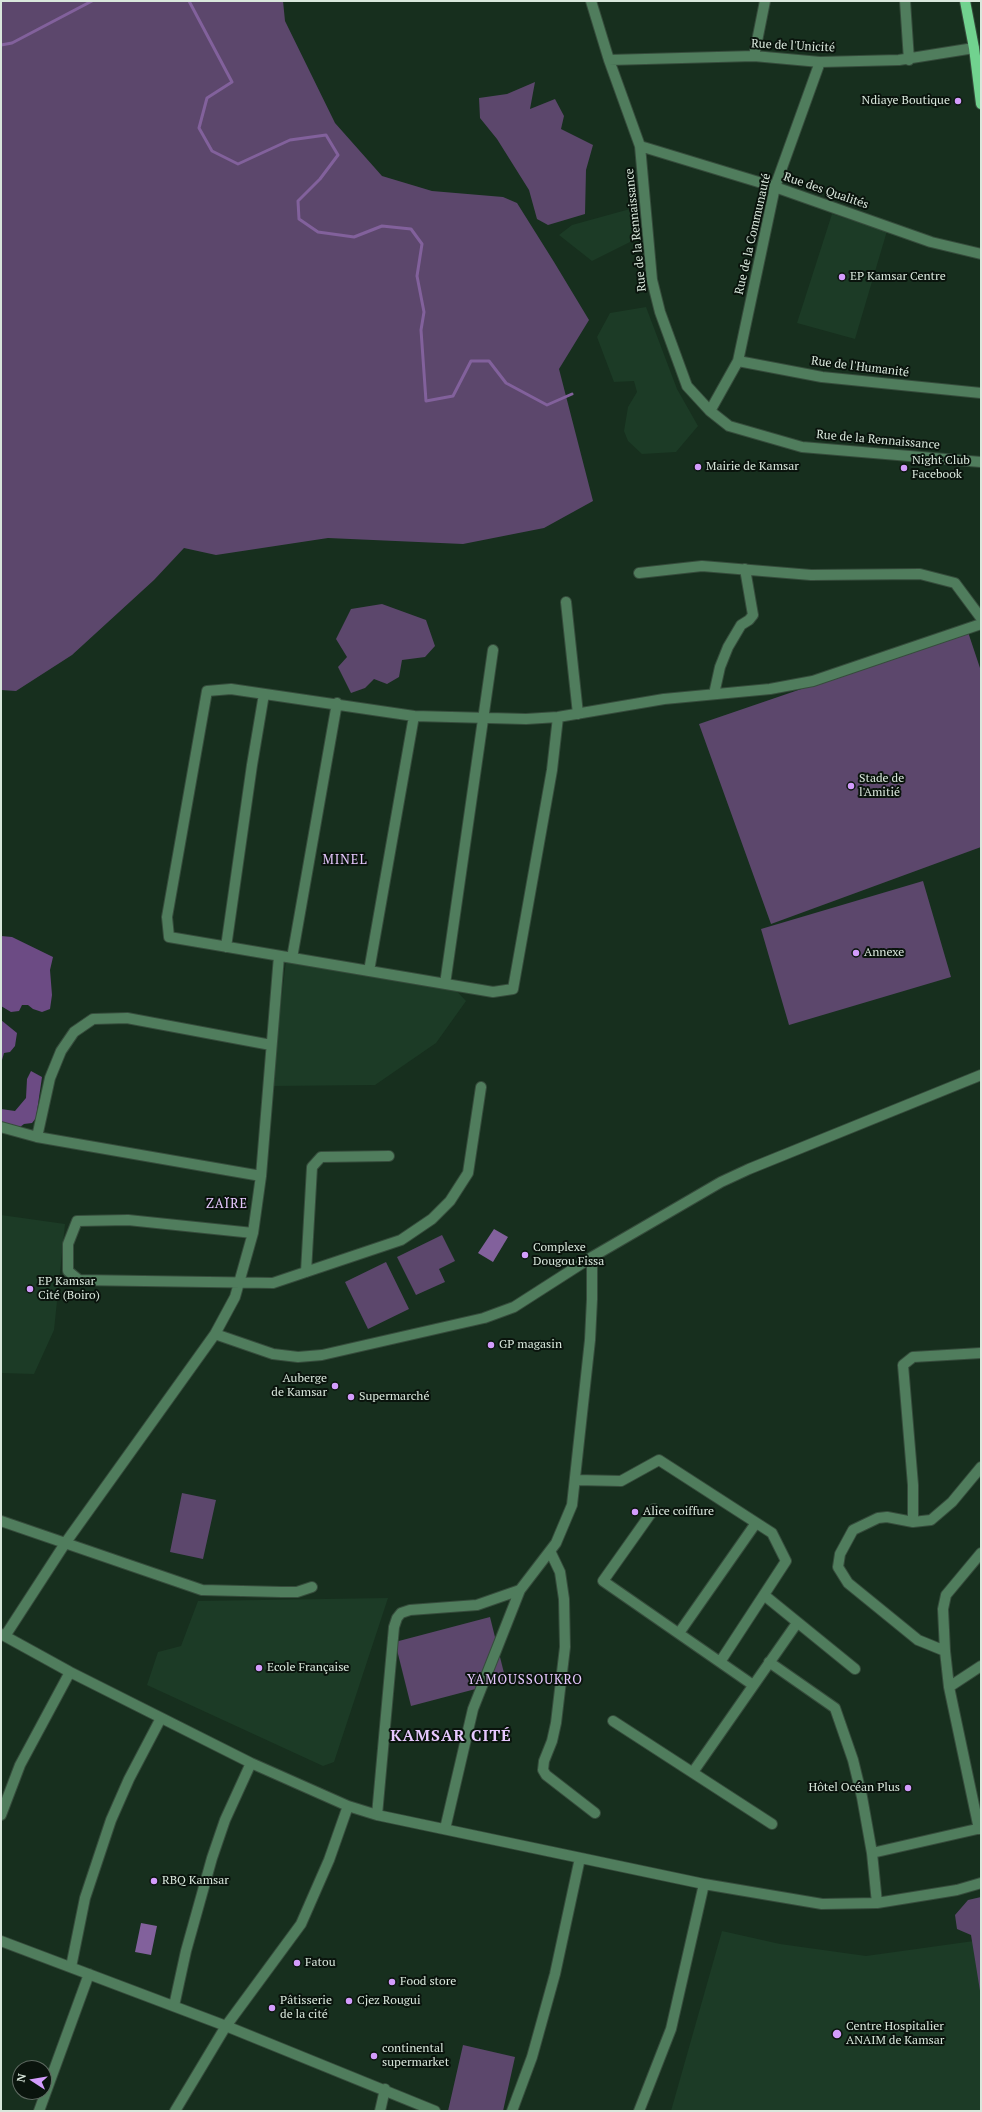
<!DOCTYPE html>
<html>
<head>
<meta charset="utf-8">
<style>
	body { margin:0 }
	#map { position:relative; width:982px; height:2112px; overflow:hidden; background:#172f1e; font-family:"PT Serif",serif }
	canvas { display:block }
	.frame { position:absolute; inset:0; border:2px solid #d9e7dc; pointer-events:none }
	.north { position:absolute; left:12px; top:2060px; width:40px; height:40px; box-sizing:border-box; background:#0a140d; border:1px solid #5d6860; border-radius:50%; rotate:282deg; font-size:11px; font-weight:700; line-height:16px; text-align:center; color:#d9e7dc }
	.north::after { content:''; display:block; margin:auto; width:14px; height:18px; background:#d39cfc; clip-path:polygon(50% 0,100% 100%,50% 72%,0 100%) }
</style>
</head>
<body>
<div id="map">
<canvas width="982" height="2112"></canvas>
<div class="frame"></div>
<div class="north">N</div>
</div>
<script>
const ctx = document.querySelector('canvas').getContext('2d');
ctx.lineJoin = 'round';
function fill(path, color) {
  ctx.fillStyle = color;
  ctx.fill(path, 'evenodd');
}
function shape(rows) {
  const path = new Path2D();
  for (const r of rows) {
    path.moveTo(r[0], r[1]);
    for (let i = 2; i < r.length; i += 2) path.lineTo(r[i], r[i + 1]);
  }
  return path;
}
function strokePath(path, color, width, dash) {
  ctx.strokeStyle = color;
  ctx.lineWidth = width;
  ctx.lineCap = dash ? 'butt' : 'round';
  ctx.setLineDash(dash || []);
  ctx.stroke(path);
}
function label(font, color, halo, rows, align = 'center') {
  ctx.font = font + ' "PT Serif",serif';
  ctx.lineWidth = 4;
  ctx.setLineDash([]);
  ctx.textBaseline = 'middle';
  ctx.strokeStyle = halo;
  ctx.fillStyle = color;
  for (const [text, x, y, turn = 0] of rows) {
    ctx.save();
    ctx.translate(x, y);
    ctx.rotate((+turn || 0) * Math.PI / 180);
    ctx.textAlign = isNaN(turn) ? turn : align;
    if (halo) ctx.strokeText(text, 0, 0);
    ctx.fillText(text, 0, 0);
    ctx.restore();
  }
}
const built = shape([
	[630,209,636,239,592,261,559,235,572,225],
	[832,214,887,231,855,339,797,323],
	[646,307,677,389,698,426,676,452,642,454,628,441,624,431,628,407,637,392,634,381,614,382,597,337,610,313],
	[286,961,446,980,466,1001,436,1043,375,1085,271,1086],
	[1,1215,65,1224,54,1330,34,1374,1,1373],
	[388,1598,334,1762,323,1766,147,1685,158,1652,181,1646,198,1601],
	[722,1931,780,1944,866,1956,981,1940,981,2111,671,2111]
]);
const green = shape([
	[1,1,283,1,285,21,335,123,382,176,432,191,503,197,517,203,554,262,589,320,559,369,593,501,544,528,463,544,328,538,216,555,184,548,154,580,72,655,16,691,1,690],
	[535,82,530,109,555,99,564,116,561,129,593,145,586,170,585,214,548,225,537,219,529,190,497,139,480,118,479,98,507,94],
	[382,604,426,620,435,646,425,657,402,660,399,677,387,684,374,679,365,688,351,693,338,667,347,657,336,639,351,609],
	[968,632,981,671,981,847,771,924,699,724],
	[923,881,951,977,789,1025,761,929],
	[442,1235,455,1261,439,1269,445,1282,416,1295,397,1257],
	[386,1262,409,1309,368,1329,345,1282],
	[182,1493,216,1500,203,1559,170,1552],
	[490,1617,506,1681,411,1706,395,1642],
	[981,1897,981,1997,971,1935,957,1929,955,1915,968,1900],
	[463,2045,515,2057,503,2111,448,2111]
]);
const forest = shape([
	[1,936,12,937,53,957,50,970,52,995,50,1009,42,1012,33,1009,28,1005,22,1005,19,1011,11,1012,1,1006],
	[1,1020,17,1033,15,1046,10,1052,4,1053,2,1060],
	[31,1071,42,1077,36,1118,32,1123,24,1124,20,1127,1,1122,1,1109,15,1111,26,1098,27,1079]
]);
const water = shape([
	[494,1229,508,1237,493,1262,478,1253],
	[141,1923,157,1926,151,1955,135,1952]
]);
const stream = shape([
	[189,1,232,82,207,98,199,128,212,151,238,164,290,140,326,135,338,155,320,179,298,201,299,219,318,232,354,237,382,226,411,229,422,244,417,276,424,312,421,330,426,401,453,396,471,361,489,361,506,383,547,405,572,394],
	[1,45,12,43,92,1]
]);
const minor = shape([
	[591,1,609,60,640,146,652,280,660,312,687,386,710,411,729,426,802,447,981,462],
	[905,1,909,60],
	[754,56,765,1],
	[609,60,754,56,820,62,899,60,974,48],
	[640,146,775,187,931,242,981,254],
	[738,361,822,377,981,393],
	[710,411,738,361,775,187,820,62],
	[639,573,702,566,811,575,920,574,955,583,981,618],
	[566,602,578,714],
	[714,694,720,667,728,647,741,625,749,620,753,615,745,569],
	[558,717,552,770,513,989,493,992,169,937,167,917,207,691,231,689,414,716,526,719,558,717,664,699,770,689,813,681,981,624],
	[226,947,252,765,264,694],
	[292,958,337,703],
	[369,971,414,716],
	[445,984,493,650],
	[1,1127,37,1137,261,1176],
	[37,1137,50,1078,61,1051,74,1032,93,1019,127,1018,271,1045],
	[253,1233,128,1220,77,1221,68,1244,68,1271,79,1280,273,1283,401,1240,432,1219,450,1201,468,1173,481,1087],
	[306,1272,312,1167,321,1157,389,1156],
	[215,1334,273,1354,298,1357,322,1355,484,1318,514,1307,592,1257,721,1182,749,1169,981,1075],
	[576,1480,621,1481,659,1460,772,1533,786,1561,720,1662],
	[654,1509,603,1581,753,1685],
	[1,1521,202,1590,282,1592,297,1592,312,1587],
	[913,1522,913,1485,903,1365,913,1357,981,1353],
	[550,1551,560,1572,564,1599,565,1647,556,1723,552,1741,544,1761,543,1770,546,1775,595,1813],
	[764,1595,855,1669],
	[679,1633,756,1523],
	[1,1634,70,1672,251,1763,348,1806,377,1815,704,1884,822,1904,877,1903,957,1890,981,1883],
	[5,1636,66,1542,215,1334,235,1297,253,1233,261,1176,279,956],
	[945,1651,918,1640,848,1583,838,1567,840,1554,853,1530,878,1518,887,1517,913,1522,931,1520,952,1502,981,1467],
	[769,1662,835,1708,853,1760,862,1797,872,1853,877,1903],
	[949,1687,981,1666],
	[613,1721,772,1824],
	[693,1772,797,1623],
	[1,1815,20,1765,70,1672],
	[377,1815,394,1627,397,1618,401,1613,410,1610,477,1605,520,1590,556,1543,572,1505,590,1340,592,1299,592,1257],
	[445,1829,473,1709,520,1590],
	[979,1829,949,1687,945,1651,943,1609,946,1595,981,1553],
	[872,1853,981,1828],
	[1,1941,226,2026,435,2111],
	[71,1967,85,1898,111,1820,129,1779,161,1718],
	[174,2006,186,1951,212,1858,225,1820,251,1763],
	[39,2111,89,1974],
	[175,2111,226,2026,301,1924,329,1860,348,1806],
	[380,2111,385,2089],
	[512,2111,532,2057,555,1974,580,1858],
	[639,2111,671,2029,704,1884]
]);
const major = shape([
	[965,1,974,48,981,104]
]);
const markers = [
	[958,101,4,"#d39cfc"],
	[842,277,4,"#d39cfc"],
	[698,467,4,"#d39cfc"],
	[904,468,4,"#d39cfc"],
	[851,786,4,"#d39cfc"],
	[856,953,4,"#d39cfc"],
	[525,1255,4,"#d39cfc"],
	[30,1289,4,"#d39cfc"],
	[491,1345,4,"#d39cfc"],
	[335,1386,4,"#d39cfc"],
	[351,1397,4,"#d39cfc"],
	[635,1512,4,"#d39cfc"],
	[259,1668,4,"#d39cfc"],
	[908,1788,4,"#d39cfc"],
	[154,1881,4,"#d39cfc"],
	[297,1963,4,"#d39cfc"],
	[392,1982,4,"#d39cfc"],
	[349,2001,4,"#d39cfc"],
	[272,2008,4,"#d39cfc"],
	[837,2034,5,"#d39cfc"],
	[374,2056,4,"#d39cfc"]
];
const streetNames = [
	["Rue de l'Unicité",793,46,3],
	["Rue des Qualités",826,191,19],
	["Rue de la Rennaissance",636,230,-96],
	["Rue de la Communauté",753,234,-77],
	["Rue de l'Humanité",860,367,7],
	["Rue de la Rennaissance",878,440,5]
];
const poiNames = [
	["Ndiaye Boutique",950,101,"right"],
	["EP Kamsar Centre",850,277],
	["Night Club",912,461],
	["Facebook",912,475],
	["Mairie de Kamsar",706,467],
	["Stade de",859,779],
	["l'Amitié",859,793],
	["Annexe",864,953],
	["Complexe",533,1248],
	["Dougou Fissa",533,1262],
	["EP Kamsar",38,1282],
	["Cité (Boiro)",38,1296],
	["GP magasin",499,1345],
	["Auberge",327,1379,"right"],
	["de Kamsar",327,1393,"right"],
	["Supermarché",359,1397],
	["Alice coiffure",643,1512],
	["Ecole Française",267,1668],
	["Hôtel Océan Plus",900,1788,"right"],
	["RBQ Kamsar",162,1881],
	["Fatou",305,1963],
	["Food store",400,1982],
	["Pâtisserie",280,2001],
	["de la cité",280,2015],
	["Cjez Rougui",357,2001],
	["Centre Hospitalier",846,2027],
	["ANAIM de Kamsar",846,2041],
	["continental",382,2049],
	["supermarket",382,2063]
];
const neighbourhoodNames = [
	["MINEL",345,860],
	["ZAÏRE",227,1204],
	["YAMOUSSOUKRO",525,1680]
];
const districtNames = [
	["KAMSAR CITÉ",451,1736]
];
fill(built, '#1c3b26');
fill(green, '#5c476c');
fill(forest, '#6c4b84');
fill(water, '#82619c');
strokePath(stream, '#82619c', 3);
strokePath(minor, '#364c3c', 12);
strokePath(major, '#364c3c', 12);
strokePath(minor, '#507d5d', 10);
strokePath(major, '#71d28f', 10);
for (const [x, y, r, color] of markers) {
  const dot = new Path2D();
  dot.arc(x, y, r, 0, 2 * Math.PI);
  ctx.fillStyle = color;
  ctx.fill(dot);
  strokePath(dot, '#0a140d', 1.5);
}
label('12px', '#d9e7dc', '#0a140d', streetNames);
label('12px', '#d9e7dc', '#0a140d', poiNames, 'left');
ctx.letterSpacing = '1px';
label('13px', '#e6c8fe', '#0a140d', neighbourhoodNames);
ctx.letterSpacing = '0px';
ctx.letterSpacing = '1px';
label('bold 16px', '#e6c8fe', '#0a140d', districtNames);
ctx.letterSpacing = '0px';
</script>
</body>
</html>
